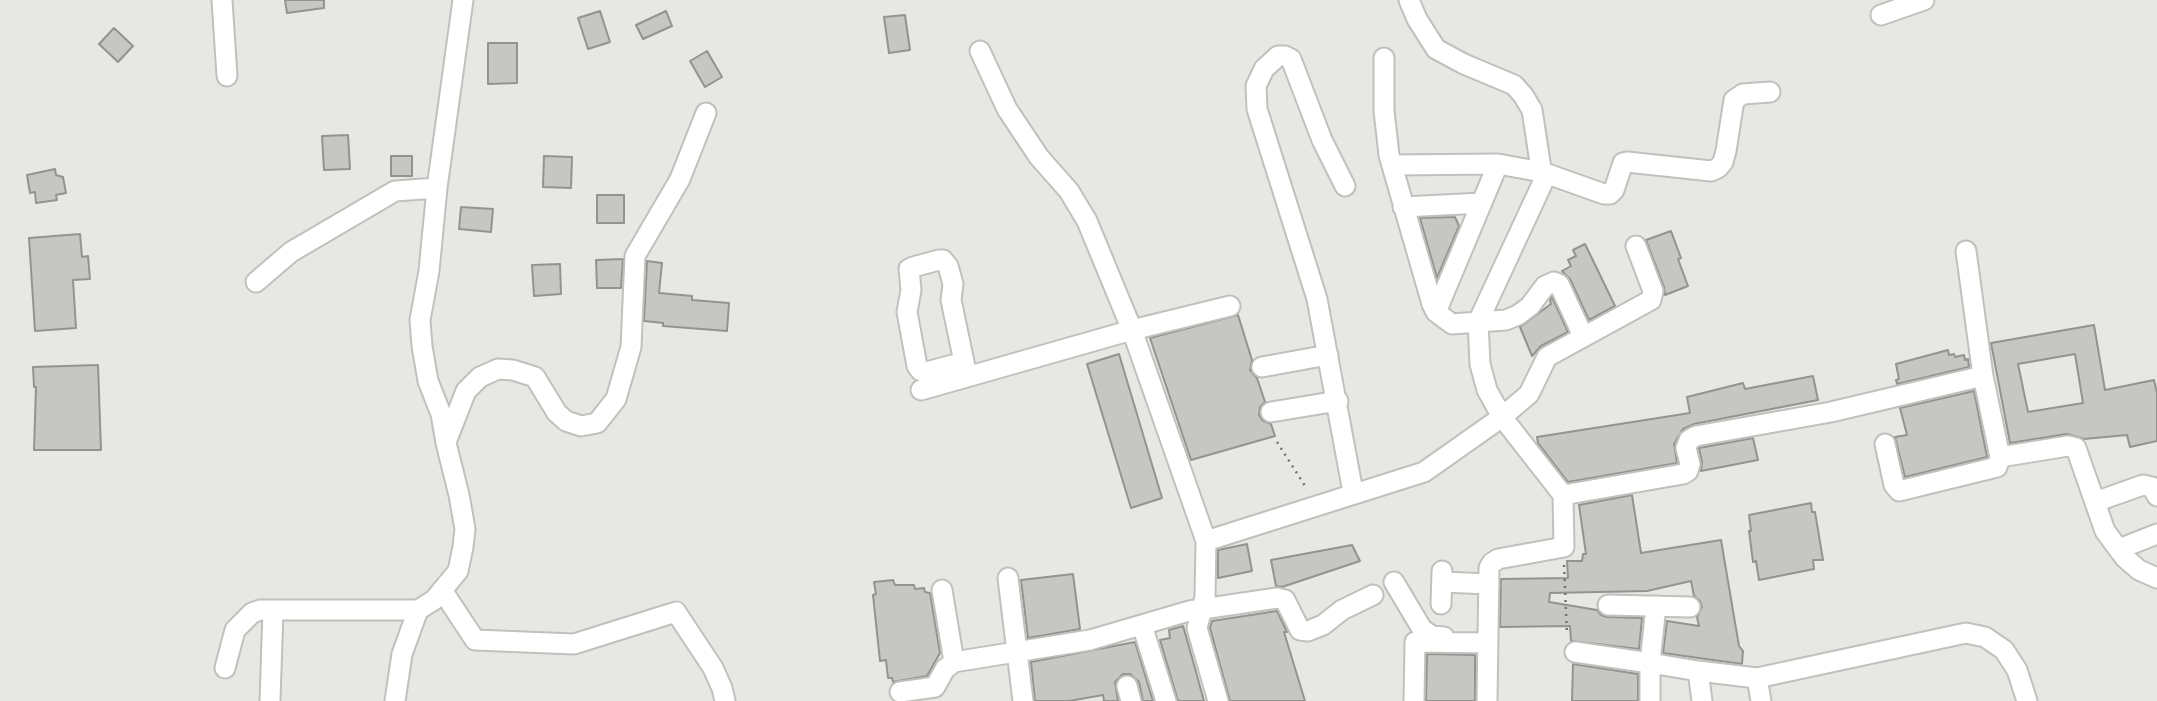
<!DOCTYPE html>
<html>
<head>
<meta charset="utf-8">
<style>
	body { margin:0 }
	canvas { display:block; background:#e7e7e4 }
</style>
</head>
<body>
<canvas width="2157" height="701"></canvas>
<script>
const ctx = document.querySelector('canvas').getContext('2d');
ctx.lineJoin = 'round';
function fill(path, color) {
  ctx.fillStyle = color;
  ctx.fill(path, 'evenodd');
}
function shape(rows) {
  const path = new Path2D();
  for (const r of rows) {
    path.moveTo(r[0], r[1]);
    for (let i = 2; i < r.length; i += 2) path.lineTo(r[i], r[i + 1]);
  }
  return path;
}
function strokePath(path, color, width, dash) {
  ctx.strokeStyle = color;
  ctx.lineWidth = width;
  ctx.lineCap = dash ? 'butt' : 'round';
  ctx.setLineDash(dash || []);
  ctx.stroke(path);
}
const building = shape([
	[285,0,324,0,324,8,287,13,285,0],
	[600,11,610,42,588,49,578,18,600,11],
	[666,11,672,26,643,39,636,25,666,11],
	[905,15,910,50,889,53,884,17,905,15],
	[114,28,133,46,118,62,99,44,114,28],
	[488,43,517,43,517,83,488,84,488,43],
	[707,51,722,77,705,87,690,61,707,51],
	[348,135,350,169,324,170,322,136,348,135],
	[391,156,412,156,412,176,391,176,391,156],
	[544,156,572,157,571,188,543,187,544,156],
	[55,169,56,175,63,177,66,193,56,195,57,200,36,203,35,192,30,193,27,175,55,169],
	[597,195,624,195,624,223,597,223,597,195],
	[461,207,493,209,491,232,459,229,461,207],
	[1455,217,1459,226,1437,278,1420,218,1455,217],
	[1671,231,1681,258,1678,259,1688,286,1665,295,1664,287,1646,240,1671,231],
	[80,234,82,257,88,256,90,279,73,280,76,328,35,331,29,238,80,234],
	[1585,244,1615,306,1589,320,1570,279,1562,271,1571,266,1568,260,1576,256,1573,250,1585,244],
	[623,259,621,288,597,288,596,260,623,259],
	[647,261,662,263,659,293,692,296,692,300,729,303,727,331,663,326,663,323,644,321,647,261],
	[560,264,561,294,534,296,532,265,560,264],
	[1552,297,1568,332,1541,346,1532,356,1520,327,1551,304,1550,300,1552,297],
	[1238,315,1252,360,1250,370,1257,378,1265,402,1260,407,1259,415,1262,420,1271,424,1275,436,1191,460,1150,338,1238,315],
	[2094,325,2105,390,2154,380,2157,393,2157,441,2130,447,2127,435,2084,439,2067,434,2010,443,1991,343,2094,325],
	[2075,354,2083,403,2028,412,2018,364,2075,354],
	[1948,350,1949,355,1954,354,1955,357,1964,355,1965,360,1968,359,1969,367,1897,384,1896,380,1899,379,1896,364,1948,350],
	[1119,354,1162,498,1131,508,1087,364,1119,354],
	[98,365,101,450,34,450,36,387,34,387,33,367,98,365],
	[1813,376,1818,400,1694,424,1683,429,1674,444,1677,463,1568,482,1538,443,1537,437,1690,413,1687,397,1743,383,1745,389,1813,376],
	[1974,391,1987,457,1905,477,1895,437,1907,435,1900,408,1974,391],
	[1753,438,1758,460,1701,471,1702,462,1699,448,1753,438],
	[1632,495,1641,553,1721,540,1739,646,1743,651,1742,664,1663,653,1667,621,1699,626,1697,617,1702,607,1700,601,1694,596,1691,581,1647,591,1550,593,1549,602,1597,610,1601,615,1607,617,1642,618,1639,649,1571,641,1570,626,1500,627,1501,579,1568,578,1567,561,1582,561,1583,554,1586,554,1579,505,1632,495],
	[1811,503,1812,512,1815,512,1823,560,1813,560,1814,569,1759,580,1756,561,1753,562,1749,531,1751,531,1749,515,1811,503],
	[1247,544,1252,571,1218,578,1218,550,1247,544],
	[1352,545,1360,561,1282,587,1276,586,1271,560,1352,545],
	[1073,574,1080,629,1028,638,1021,580,1073,574],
	[893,580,895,585,914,585,915,589,924,588,925,592,930,593,940,653,927,676,893,682,892,678,888,678,886,660,880,661,873,595,876,594,874,582,893,580],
	[1277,611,1287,632,1284,632,1305,701,1230,701,1210,628,1212,621,1277,611],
	[1183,626,1186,636,1204,701,1178,701,1160,640,1170,638,1169,630,1183,626],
	[1135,642,1153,701,1143,701,1139,682,1130,674,1123,674,1115,682,1118,701,1104,701,1103,695,1069,701,1035,701,1031,662,1135,642],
	[1427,654,1475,655,1475,701,1426,701,1427,654],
	[1573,664,1638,674,1638,701,1572,701,1573,664]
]);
const path = shape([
	[1277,442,1307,489],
	[1564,565,1567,635]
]);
const street = shape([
	[222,0,227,76],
	[1409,0,1417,19,1436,49,1464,64,1514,85,1523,95,1532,110,1543,182,1478,322,1506,320,1518,315,1530,306,1545,286,1554,282,1559,284,1583,336],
	[1881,15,1924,0],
	[980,51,1007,109,1039,157,1069,191,1087,221,1132,330,1206,541,1205,597,1197,628,1218,701],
	[1392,165,1498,164,1542,172,1604,194,1610,194,1614,190,1623,163,1627,162,1711,171,1718,168,1723,162,1726,151,1734,100,1743,94,1770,92],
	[1345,186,1322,140,1291,59,1285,56,1278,56,1264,69,1256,86,1257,109,1317,299,1353,492],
	[1403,207,1482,203],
	[256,282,291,252,395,191,437,188],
	[1436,312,1498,164],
	[964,362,926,372,921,371,917,366,907,312,911,290,909,269,913,267,939,260,943,260,948,266,953,284,951,300,967,376],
	[1262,367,1328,355],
	[921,390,1132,330,1230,306],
	[1271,412,1338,401],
	[446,442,466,391,480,377,498,369,513,370,535,377,557,413,566,421,581,426,597,423,616,399,631,347,635,256,680,179,706,113],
	[1885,444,1894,485,1899,491,1997,467,2000,457,1983,376],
	[2000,457,2068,446,2076,448,2105,531,2125,558,2139,570,2157,578],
	[1563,495,1683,474,1688,471,1690,464,1686,448,1689,440,1696,436,1831,412,1983,376,1966,251],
	[2095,502,2143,485,2152,487,2157,496],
	[1206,541,1424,472,1502,417,1487,390,1480,364,1478,322,1452,324,1436,312,1432,304,1389,155,1384,111,1384,58],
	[2119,549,2157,534],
	[1008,578,1023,701],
	[1394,582,1422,629,1432,636,1444,637],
	[1442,582,1489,584],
	[442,590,475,640,574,644,676,612,713,668,722,688,725,701],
	[942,590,954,662],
	[1441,604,1442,571],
	[1608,605,1690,607],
	[1142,625,1166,701],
	[1575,652,1650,663,1656,606],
	[225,668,235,630,252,613,260,610,418,610],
	[1698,671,1702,701],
	[1127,686,1131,701],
	[900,692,935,687,945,669,954,662,1090,640,1189,611,1277,598,1285,600,1300,630,1308,631,1323,625,1342,610,1373,595],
	[270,701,273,610],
	[395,701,402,654,418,610,434,600,458,571,463,547,465,529,459,495,446,443,441,414,428,381,422,346,420,320,429,271,437,188,463,0],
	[1414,701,1415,642,1488,643],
	[1487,701,1489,568,1492,563,1498,559,1564,547,1563,495,1502,417,1529,394,1547,357,1651,300,1653,291,1636,246],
	[1650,701,1650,663,1698,671,1757,678],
	[1761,701,1757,678,1966,633,1985,637,2004,650,2017,670,2027,701]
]);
fill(building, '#c6c7c3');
strokePath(building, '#939390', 2);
strokePath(street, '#c0c0bc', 23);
strokePath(path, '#727270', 2.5, [2, 5]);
strokePath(street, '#fff', 19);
</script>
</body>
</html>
